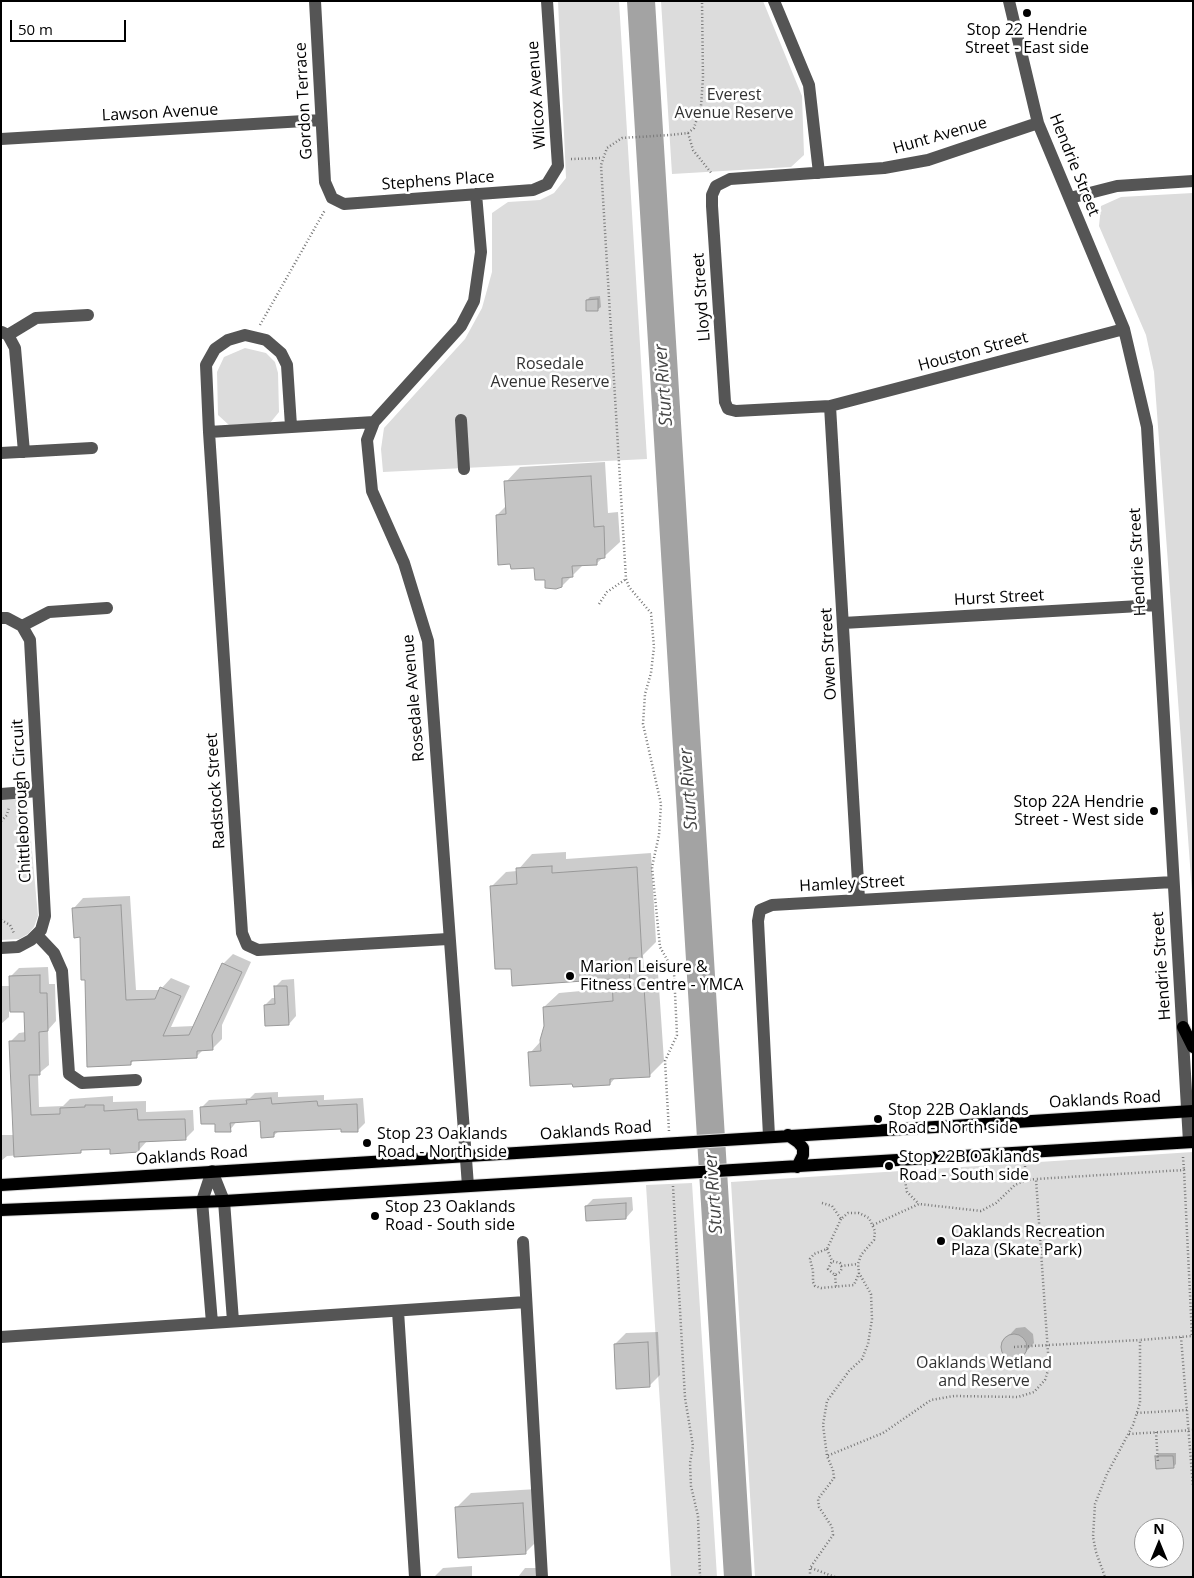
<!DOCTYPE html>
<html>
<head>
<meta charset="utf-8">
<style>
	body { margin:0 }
	#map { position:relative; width:1194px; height:1578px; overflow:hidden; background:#fff; font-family:"Open Sans",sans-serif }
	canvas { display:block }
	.frame { position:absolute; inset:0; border:2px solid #000; pointer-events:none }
	.north { position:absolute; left:1134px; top:1518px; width:50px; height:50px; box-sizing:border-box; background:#fff; border:1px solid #999; border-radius:50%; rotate:0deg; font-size:14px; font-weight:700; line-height:20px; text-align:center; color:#000 }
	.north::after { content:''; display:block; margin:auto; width:18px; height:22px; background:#000; clip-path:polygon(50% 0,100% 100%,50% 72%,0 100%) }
	.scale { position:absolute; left:10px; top:20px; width:116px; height:22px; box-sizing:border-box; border:2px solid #000; border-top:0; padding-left:6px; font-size:15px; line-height:18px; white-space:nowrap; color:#000; -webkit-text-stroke:4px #fff; paint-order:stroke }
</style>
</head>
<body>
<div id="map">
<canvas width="1194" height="1578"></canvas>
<div class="frame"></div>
<div class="north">N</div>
<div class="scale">50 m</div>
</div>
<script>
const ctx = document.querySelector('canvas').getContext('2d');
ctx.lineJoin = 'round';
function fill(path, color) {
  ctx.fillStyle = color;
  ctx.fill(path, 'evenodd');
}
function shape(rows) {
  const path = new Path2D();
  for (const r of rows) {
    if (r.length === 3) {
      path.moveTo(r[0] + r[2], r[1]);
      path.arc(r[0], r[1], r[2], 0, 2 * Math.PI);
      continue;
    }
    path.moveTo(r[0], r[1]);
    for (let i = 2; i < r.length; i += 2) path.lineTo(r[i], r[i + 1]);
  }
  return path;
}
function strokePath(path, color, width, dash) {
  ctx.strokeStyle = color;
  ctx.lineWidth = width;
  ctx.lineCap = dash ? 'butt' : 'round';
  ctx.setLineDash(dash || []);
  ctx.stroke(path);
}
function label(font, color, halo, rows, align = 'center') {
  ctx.font = font + ' "Open Sans",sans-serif';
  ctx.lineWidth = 5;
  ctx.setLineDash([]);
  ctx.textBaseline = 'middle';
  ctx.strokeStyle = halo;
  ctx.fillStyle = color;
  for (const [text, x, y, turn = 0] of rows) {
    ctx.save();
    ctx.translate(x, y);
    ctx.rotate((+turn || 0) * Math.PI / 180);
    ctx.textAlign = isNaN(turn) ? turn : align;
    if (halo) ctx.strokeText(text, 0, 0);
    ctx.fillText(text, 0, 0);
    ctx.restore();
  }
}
const green = shape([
	[558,1,619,1,647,459,383,472,381,449,384,428,465,339,482,308,492,272,492,213,508,202,540,200,554,193,566,178],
	[661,1,763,1,802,96,804,155,791,167,672,174],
	[1193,193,1193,906,1154,372,1146,335,1099,226,1101,206,1121,197],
	[245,348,266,353,275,362,278,373,279,412,270,423,229,425,218,415,217,372,224,357],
	[27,796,38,916,34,927,28,934,19,939,1,940,1,798],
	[1193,1152,1193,1577,755,1577,731,1182],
	[1144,1528,1174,1528,1174,1558,1144,1558],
	[692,1183,717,1577,671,1577,646,1185]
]);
const shadow = shape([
	[600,296,601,307,597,310,587,300,590,297],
	[605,462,608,513,618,512,620,542,596,564,584,564,562,586,535,566,497,515,507,505,506,482,520,467],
	[566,852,566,859,651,853,656,942,643,955,644,974,658,973,664,1061,649,1076,615,1078,610,1084,574,1083,530,1053,541,1041,545,1026,544,1007,559,993,614,988,613,978,512,967,492,886,506,872,517,871,532,854],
	[130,896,136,990,160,990,171,978,190,986,171,1027,194,1026,223,964,233,954,251,962,222,1025,222,1039,212,1049,204,1049,196,1057,134,1060,130,1064,86,978,81,936,74,908,83,898],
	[48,967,49,984,55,984,56,1021,48,1030,49,1065,38,1074,39,1107,63,1106,70,1099,113,1096,113,1102,146,1101,146,1112,193,1110,194,1130,185,1139,148,1140,138,1151,83,1148,80,1152,7,1156,1,1161,1,1135,14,1135,10,1042,19,1033,26,1032,25,1010,9,1011,9,1017,1,1024,1,986,10,986,10,977,19,968],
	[294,979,296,1016,289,1024,265,1005,272,998,276,998,275,987,282,980],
	[278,1092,278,1097,324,1095,324,1100,363,1098,365,1123,358,1130,342,1128,279,1131,273,1136,261,1120,237,1121,230,1130,216,1122,202,1107,209,1100,250,1098,255,1093],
	[632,1197,633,1210,626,1218,586,1206,593,1199],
	[1025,1327,1033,1334,1034,1343,1020,1358,1009,1358,1003,1352,1002,1343,1016,1328],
	[658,1332,660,1375,649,1386,615,1344,626,1333],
	[1159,1453,1176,1453,1176,1464,1173,1467,1156,1457],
	[537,1489,540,1538,525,1553,456,1508,471,1493],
	[472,1566,472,1577,434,1577,443,1568],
	[525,1568,536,1568,537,1577,518,1577]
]);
const river = shape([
	[641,1,738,1577]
]);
const building = shape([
	[598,299,598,311,586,311,586,300,598,299],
	[591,476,594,527,604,526,605,558,597,559,597,565,572,566,573,577,562,578,562,587,556,589,545,588,545,580,535,580,534,568,511,569,510,564,498,565,496,515,506,514,504,481,591,476],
	[552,866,552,873,637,867,642,958,629,958,630,988,644,987,650,1077,610,1079,610,1085,573,1087,572,1084,530,1086,528,1052,541,1051,540,1040,544,1026,543,1007,613,1001,612,979,512,986,511,969,495,969,490,886,517,884,516,868,552,866],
	[121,905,126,1000,155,999,160,987,181,996,163,1036,189,1035,222,963,242,972,212,1035,213,1050,197,1051,197,1058,131,1061,131,1065,87,1067,85,980,81,980,80,937,74,938,72,908,121,905],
	[40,975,40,993,47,993,48,1031,39,1032,40,1075,29,1075,31,1115,60,1114,60,1108,85,1107,85,1105,104,1105,104,1111,137,1109,138,1120,185,1119,186,1140,139,1142,139,1152,110,1154,110,1149,81,1150,81,1153,14,1157,9,1041,25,1041,24,1012,10,1012,9,976,40,975],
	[274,986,287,986,289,1025,265,1026,264,1005,275,1004,274,986],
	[271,1098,272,1104,317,1101,318,1106,357,1104,358,1132,341,1132,341,1129,274,1132,274,1137,261,1138,260,1121,230,1123,231,1132,215,1132,215,1124,201,1124,200,1107,247,1104,246,1100,271,1098],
	[626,1203,626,1219,586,1221,585,1206,626,1203],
	[1014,1347,13],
	[648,1342,650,1387,616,1389,614,1344,648,1342],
	[1155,1456,1173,1456,1174,1468,1156,1469,1155,1456],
	[523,1503,526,1554,458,1558,455,1507,523,1503]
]);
const path = shape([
	[688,133,693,150,712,174],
	[571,159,602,158],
	[260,325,325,210],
	[599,604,607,592,626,579],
	[1,821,7,815,9,807],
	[1,920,10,925,14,933],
	[669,1131,665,1061,677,1035,674,972,660,947,652,867,659,835,661,804,643,724,645,694,651,673,654,647,651,613,629,587,626,579,601,165,607,148,622,138,670,135,688,133,694,128,701,106,703,78,702,1],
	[1183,1157,1184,1170],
	[1025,1166,1026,1180,1036,1179],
	[904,1174,907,1192,919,1204],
	[673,1186,685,1398,693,1446,690,1463,691,1486,698,1516,700,1577],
	[822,1203,832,1206,841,1219,848,1213,859,1213,869,1218,875,1231,874,1240,861,1255,858,1264,859,1273,871,1294,872,1319,868,1344,862,1359,849,1371,827,1401,823,1425,827,1456],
	[841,1219,827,1249,814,1254,810,1259,813,1271,813,1282,815,1286,821,1288,854,1285,859,1273],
	[873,1225,919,1204,981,1211,996,1203,1015,1185,1026,1180],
	[827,1249,832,1261,840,1263,842,1268,840,1272,835,1275,828,1269,832,1261],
	[841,1266,858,1264],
	[835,1275,836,1287],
	[1181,1337,1193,1487],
	[1014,1347,1140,1340],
	[1137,1413,1188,1410],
	[1156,1432,1158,1463],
	[1129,1434,1193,1430],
	[811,1568,835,1577],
	[810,1577,810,1568,833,1535,832,1527,819,1507,818,1499,834,1478,833,1470,827,1456,883,1433,931,1400,954,1396,1018,1397,1034,1392,1045,1380,1049,1367,1036,1179,1184,1170,1192,1336,1140,1340,1140,1403,1133,1425,1107,1474,1095,1504,1093,1537,1096,1552,1105,1577]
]);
const minor = shape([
	[315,1,325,182,332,198,344,204,533,190,547,184,558,166,547,1],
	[774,1,809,85,819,173],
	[1009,1,1038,123,1124,329,1147,427,1189,1142],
	[1038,123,928,160,884,168,730,179,716,186,712,195,712,206,725,402,728,409,736,411,830,406,1124,329],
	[1,139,321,120],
	[1070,198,1117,186,1193,181],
	[2,332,8,335,36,318,88,315],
	[8,335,15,348,24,452],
	[830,406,859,899],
	[461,420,464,469],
	[291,426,287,365,281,353,266,340,245,335,228,340,215,349,206,365,209,432,242,933,247,945,258,950,448,939],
	[209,432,374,422],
	[1,453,92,448],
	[1,618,7,618,22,626,30,640,45,916,41,930,31,940,18,947,1,948],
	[843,623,1157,605],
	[22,626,49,612,107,608],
	[1,794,38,791],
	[37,935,54,953,62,971,69,1074,82,1083,136,1080],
	[769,1136,758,921,760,910,772,905,1173,882],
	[212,1171,202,1201,212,1323],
	[212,1171,224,1201,233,1321],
	[468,1186,428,641,404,563,372,491,367,440,374,422,461,326,474,301,481,252,476,194],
	[523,1242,542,1577],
	[398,1311,415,1577],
	[1,1337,526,1302]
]);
const major = shape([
	[1183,1027,1193,1047],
	[788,1135,798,1142,803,1148,803,1155,797,1167],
	[1,1185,1193,1111],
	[1,1210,224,1201,1193,1142]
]);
const markers = [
	[1027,13,5,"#000"],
	[1154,811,5,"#000"],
	[570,976,5,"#000"],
	[878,1119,5,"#000"],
	[367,1143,5,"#000"],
	[889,1166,5,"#000"],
	[375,1216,5,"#000"],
	[941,1241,5,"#000"]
];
const poiNames = [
	["Stop 22 Hendrie",1027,30,"center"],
	["Street - East side",1027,48,"center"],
	["Stop 22A Hendrie",1144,802,"right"],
	["Street - West side",1144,820,"right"],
	["Marion Leisure &",580,967],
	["Fitness Centre - YMCA",580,985],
	["Stop 22B Oaklands",888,1110],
	["Road - North side",888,1128],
	["Stop 23 Oaklands",377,1134],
	["Road - North side",377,1152],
	["Stop 22B Oaklands",899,1157],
	["Road - South side",899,1175],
	["Stop 23 Oaklands",385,1207],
	["Road - South side",385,1225],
	["Oaklands Recreation",951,1232],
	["Plaza (Skate Park)",951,1250]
];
const streetNames = [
	["Wilcox Avenue",537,95,-94],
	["Gordon Terrace",304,101,-93],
	["Lawson Avenue",160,113,-3],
	["Hunt Avenue",940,136,-16],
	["Hendrie Street",1074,165,68],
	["Stephens Place",438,181,-4],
	["Lloyd Street",702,297,-94],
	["Houston Street",973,352,-15],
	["Hendrie Street",1138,562,-93],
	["Hurst Street",999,598,-3],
	["Owen Street",829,654,-93],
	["Rosedale Avenue",414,698,-95],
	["Radstock Street",216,791,-94],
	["Chittleborough Circuit",22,801,-93],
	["Hamley Street",852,884,-3],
	["Hendrie Street",1162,966,-94],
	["Oaklands Road",1105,1100,-3],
	["Oaklands Road",596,1131,-4],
	["Oaklands Road",192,1156,-4]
];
const parkNames = [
	["Everest",734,95],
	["Avenue Reserve",734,113],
	["Rosedale",550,364],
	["Avenue Reserve",550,382],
	["Oaklands Wetland",984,1363],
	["and Reserve",984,1381]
];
const waterNames = [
	["Sturt River",664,385,-94],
	["Sturt River",689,789,-94],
	["Sturt River",714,1193,-94]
];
fill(green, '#dcdcdc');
fill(shadow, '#0003');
strokePath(river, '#a3a3a3', 28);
fill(building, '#c4c4c4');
strokePath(building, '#999', 1);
strokePath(major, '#dbdbdb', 14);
strokePath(path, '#777', 2.5, [1, 2.5]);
strokePath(minor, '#555', 12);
strokePath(major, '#000', 12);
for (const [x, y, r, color] of markers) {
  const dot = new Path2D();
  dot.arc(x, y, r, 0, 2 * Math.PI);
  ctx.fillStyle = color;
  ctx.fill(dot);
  strokePath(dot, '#fff', 2);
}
label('16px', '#000', '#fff', poiNames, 'left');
label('16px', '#000', '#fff', streetNames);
label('16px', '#333', '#fff', parkNames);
label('italic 18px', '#444', '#fff', waterNames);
</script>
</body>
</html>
